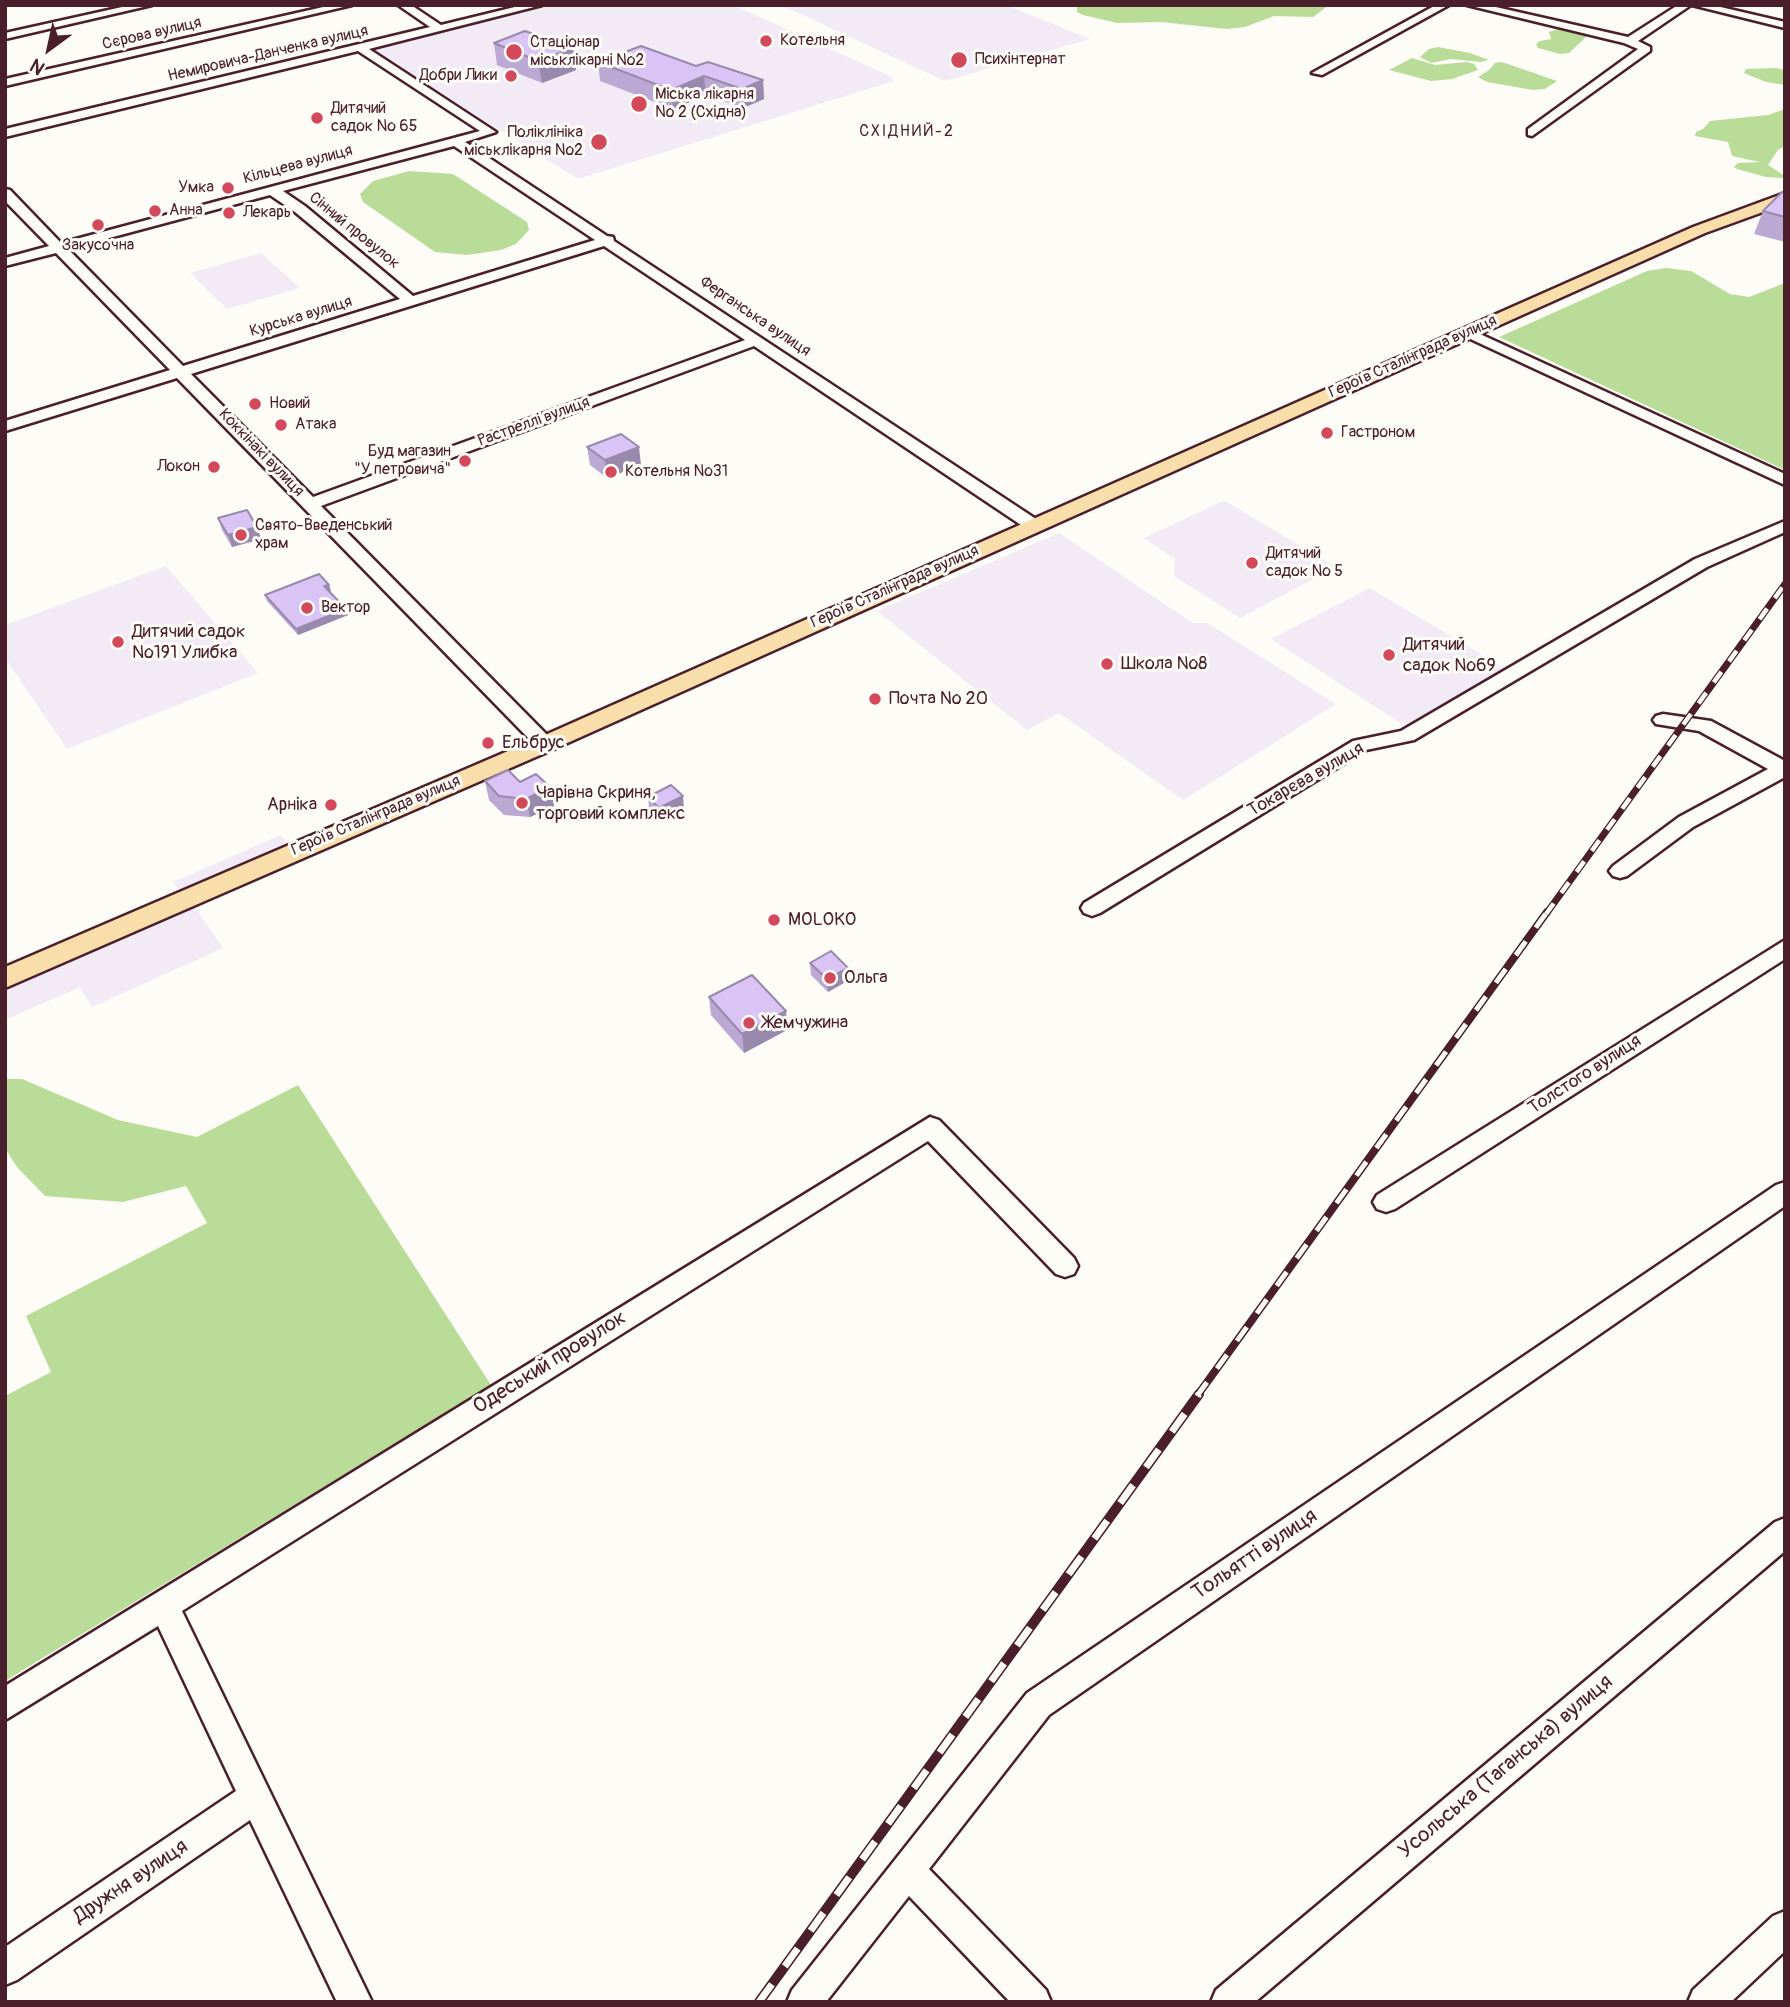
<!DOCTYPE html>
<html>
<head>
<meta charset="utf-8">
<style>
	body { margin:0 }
	#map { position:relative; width:1790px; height:2007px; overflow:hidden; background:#fdfcf7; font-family:Pangolin,sans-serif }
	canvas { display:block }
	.frame { position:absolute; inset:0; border:7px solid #4a1f2b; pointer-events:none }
	.north { position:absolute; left:14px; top:14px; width:70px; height:70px; -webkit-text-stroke:5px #fdfcf7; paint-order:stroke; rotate:213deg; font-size:19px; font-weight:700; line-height:28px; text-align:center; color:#4a1f2b }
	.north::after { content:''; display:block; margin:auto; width:24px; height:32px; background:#4a1f2b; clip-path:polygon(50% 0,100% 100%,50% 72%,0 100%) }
</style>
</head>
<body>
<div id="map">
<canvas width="1790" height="2007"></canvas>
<div class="frame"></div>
<div class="north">N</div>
</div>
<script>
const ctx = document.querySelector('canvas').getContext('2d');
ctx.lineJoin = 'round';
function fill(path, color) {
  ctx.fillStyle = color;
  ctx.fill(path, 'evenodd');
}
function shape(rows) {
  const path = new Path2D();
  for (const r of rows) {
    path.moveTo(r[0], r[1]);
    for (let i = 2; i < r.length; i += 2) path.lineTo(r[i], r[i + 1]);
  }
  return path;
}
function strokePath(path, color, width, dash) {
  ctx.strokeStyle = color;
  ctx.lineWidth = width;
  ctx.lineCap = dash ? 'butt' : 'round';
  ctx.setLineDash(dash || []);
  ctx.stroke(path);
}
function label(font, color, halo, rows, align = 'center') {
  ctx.font = font + ' Pangolin,sans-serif';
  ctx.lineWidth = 6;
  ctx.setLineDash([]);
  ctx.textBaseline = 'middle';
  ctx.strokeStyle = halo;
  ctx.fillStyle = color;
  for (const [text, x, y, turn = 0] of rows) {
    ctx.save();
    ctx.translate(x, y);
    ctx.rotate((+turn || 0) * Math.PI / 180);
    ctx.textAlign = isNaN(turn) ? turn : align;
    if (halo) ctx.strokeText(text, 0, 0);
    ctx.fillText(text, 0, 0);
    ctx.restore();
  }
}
const built = shape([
	[549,5,733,5,890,76,894,81,578,179,371,49],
	[781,5,1006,5,1090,39,945,81],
	[261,253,300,288,227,309,190,273],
	[1225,500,1225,501,1336,567,1240,618,1174,576,1175,559,1144,538],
	[1059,533,1193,623,1207,623,1336,704,1183,800,1059,713,1027,730,877,611],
	[166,566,258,673,67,749,5,658,5,625],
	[1370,588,1508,670,1408,728,1271,639],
	[281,835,289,846,181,893,173,882],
	[195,907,223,948,92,1007,80,987,5,1020,5,990]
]);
const green = shape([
	[1077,5,1329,5,1313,17,1274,16,1245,27,1227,29,1161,22,1117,23,1083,15,1077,12],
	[1561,28,1587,36,1569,53,1560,54,1538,48,1536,44,1540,41,1551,39,1549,32],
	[1438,47,1470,53,1489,60,1481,62,1451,59,1431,63,1420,57,1429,49],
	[1412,58,1435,65,1467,62,1474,64,1478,70,1452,79,1431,81,1389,70],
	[1500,62,1505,63,1557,81,1545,89,1533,90,1487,82,1478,77,1489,70,1495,63],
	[1776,68,1785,70,1785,85,1766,82,1744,73,1746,69],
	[1785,109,1785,146,1778,150,1768,165,1785,176,1783,178,1766,177,1737,169,1734,167,1738,163,1760,162,1732,156,1728,142,1695,136,1696,132,1703,129,1710,121,1768,115],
	[409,171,453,174,527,222,529,230,516,244,501,250,467,255,435,252,363,202,360,194,373,181],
	[1666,268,1691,271,1730,294,1749,297,1785,283,1785,470,1499,337,1647,271],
	[5,1079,22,1079,118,1120,197,1137,298,1085,491,1385,5,1681,5,1396,51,1372,26,1316,207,1223,186,1186,123,1202,45,1196,17,1167,5,1148]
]);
const minor = shape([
	[131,5,152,5,5,39,5,33,131,5],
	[332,5,352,5,5,86,5,79,332,5],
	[398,5,411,5,441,25,523,5,542,5,369,49,496,132,465,142,607,236,613,237,614,241,1039,521,1041,525,1039,529,1027,529,754,346,321,506,552,740,555,744,552,748,545,750,538,748,177,378,5,431,5,421,170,370,56,253,5,266,5,258,49,246,5,201,5,189,10,190,61,243,480,131,358,51,5,137,5,129,430,27,398,5],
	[454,146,595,240,413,296,305,206,283,191,454,146],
	[270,195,295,212,400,299,183,366,68,249,270,195],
	[604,246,745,340,313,497,191,374,604,246],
	[1436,5,1449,5,1322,75,1312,73,1436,5],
	[1467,5,1487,5,1628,37,1678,5,1691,5,1638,41,1650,47,1650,51,1532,136,1528,135,1528,129,1638,49,1624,43,1467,5],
	[1692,5,1712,5,1785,22,1785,28,1692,5],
	[1469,329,1785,474,1785,485,1464,336,1462,333,1464,330,1469,329],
	[1785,521,1785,532,1707,567,1414,740,1366,750,1100,913,1092,916,1084,913,1081,908,1084,903,1353,741,1401,731,1695,559,1785,521],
	[1663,714,1711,721,1785,761,1785,777,1693,827,1627,876,1620,878,1613,876,1609,871,1613,866,1679,817,1768,769,1699,731,1656,724,1653,720,1656,716,1663,714],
	[1785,940,1785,959,1395,1209,1386,1212,1377,1209,1373,1202,1377,1195,1785,940],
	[930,1117,939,1120,1074,1258,1078,1266,1074,1274,1065,1277,1056,1274,928,1141,182,1611,372,2002,337,2002,250,1820,17,1980,5,1985,5,1947,236,1791,158,1626,5,1720,5,1686,930,1117],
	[1785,1182,1785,1206,1049,1715,929,1869,1046,1990,1051,2002,1010,2002,909,1896,826,2002,787,2002,792,1990,1027,1693,1776,1185,1785,1182],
	[1785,1518,1785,1551,1255,2002,1211,2002,1216,1990,1775,1522,1785,1518],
	[1785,1911,1785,1951,1731,2002,1688,2002,1693,1990,1773,1916,1785,1911]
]);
const major = shape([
	[1785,193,1785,204,1705,233,554,749,5,988,5,967,536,739,1693,227,1785,193]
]);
const railFar2 = shape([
	[1546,914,1785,584]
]);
const railFar1 = shape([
	[1197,1396,1547,912]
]);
const rail = shape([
	[759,2002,1199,1394]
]);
const wall = shape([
	[494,43,573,48,576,70,542,83,497,65],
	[598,62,696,66,763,80,764,99,743,108,706,95,673,109,600,81],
	[1785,193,1785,242,1754,234,1763,211],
	[587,447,641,465,607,478,590,465],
	[218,518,257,527,261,539,232,547,222,530],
	[329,591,346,609,348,615,298,635,267,601,265,595,331,591],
	[485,781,520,782,550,787,554,806,530,817,504,815,489,800],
	[648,797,684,809,661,820,649,809],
	[810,963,849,980,828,992,811,975],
	[709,997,786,1011,787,1030,744,1053,711,1015]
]);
const shadedWall = shape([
	[573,48,576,70,542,83,538,61],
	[704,76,706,95,673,109,671,90],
	[763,80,764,99,743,108,742,89],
	[639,447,641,465,607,478,605,460],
	[257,527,261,539,232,547,228,535],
	[329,585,331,591,326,593,324,586],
	[346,609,348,615,298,635,296,629],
	[550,787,554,806,530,817,526,799],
	[683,796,684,809,661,820,659,808],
	[848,968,849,980,828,992,827,979],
	[786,1011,787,1030,744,1053,742,1034]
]);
const building = shape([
	[525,31,573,48,538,61,494,43,525,31],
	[641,46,696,66,708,62,763,80,742,89,704,76,671,90,598,62,641,46],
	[1782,192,1785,193,1785,217,1763,211,1782,192],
	[621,434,639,447,605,460,587,447,621,434],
	[247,510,257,527,228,535,218,518,247,510],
	[319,574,329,585,324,586,346,609,296,629,265,595,319,574],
	[508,770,520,782,536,774,550,787,526,799,499,796,485,781,508,770],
	[671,785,683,796,659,808,648,797,671,785],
	[831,951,848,968,827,979,810,963,831,951],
	[752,975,786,1011,742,1034,709,997,752,975]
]);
const markers = [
	[766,41,7,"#d1495b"],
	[514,52,9,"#d1495b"],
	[959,60,9,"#d1495b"],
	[511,76,7,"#d1495b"],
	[639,104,9,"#d1495b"],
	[317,118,7,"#d1495b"],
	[599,142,9,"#d1495b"],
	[228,188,7,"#d1495b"],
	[155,211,7,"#d1495b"],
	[229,213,7,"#d1495b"],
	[98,225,7,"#d1495b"],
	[255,404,7,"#d1495b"],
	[281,425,7,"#d1495b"],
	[1327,433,7,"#d1495b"],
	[465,461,7,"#d1495b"],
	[214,467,7,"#d1495b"],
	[611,472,7,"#d1495b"],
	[241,535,7,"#d1495b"],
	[1252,563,7,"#d1495b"],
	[307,608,7,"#d1495b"],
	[118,642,7,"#d1495b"],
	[1389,655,7,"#d1495b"],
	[1107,664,7,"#d1495b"],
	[875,699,7,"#d1495b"],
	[488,743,7,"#d1495b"],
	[522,803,7,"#d1495b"],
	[331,805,7,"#d1495b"],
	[774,920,7,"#d1495b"],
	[830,978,7,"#d1495b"],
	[749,1023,7,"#d1495b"]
];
const farStreetnames = [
	["Сєрова вулиця",152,34,-13],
	["Немировича-Данченка вулиця",268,54,-13],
	["Кільцева вулиця",298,165,-15],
	["Сінний провулок",354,231,39],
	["Курська вулиця",301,317,-17],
	["Ферганська вулиця",755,317,34],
	["Героїв Сталінграда вулиця",1413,357,-24],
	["Растреллі вулиця",534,422,-20],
	["Коккінакі вулиця",261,453,46],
	["Героїв Сталінграда вулиця",895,587,-24],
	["Героїв Сталінграда вулиця",376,816,-23]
];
const farPoinames = [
	["Котельня",780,41],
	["Стаціонар",530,43],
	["міськлікарні №2",530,61],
	["Психінтернат",975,60],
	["Добри Лики",497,76,"right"],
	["Міська лікарня",655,95],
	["№ 2 (Східна)",655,113],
	["Дитячий",331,109],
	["садок № 65",331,127],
	["Поліклініка",583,133,"right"],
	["міськлікарня №2",583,151,"right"],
	["Умка",214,188,"right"],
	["Анна",169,211],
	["Лекарь",243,213],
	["Закусочна",98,246,"center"],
	["Новий",269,404],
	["Атака",295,425],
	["Гастроном",1341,433],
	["Буд магазин",451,452,"right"],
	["\"У петровича\"",451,470,"right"],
	["Локон",200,467,"right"],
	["Котельня №31",625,472],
	["Свято-Введенський",255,526],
	["храм",255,544],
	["Дитячий",1266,554],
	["садок № 5",1266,572],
	["Вектор",321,608]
];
const farNeighbourhoodnames = [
	["СХІДНИЙ-2",907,132]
];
const poiNames = [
	["Дитячий садок",132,632],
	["№191 Улибка",132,653],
	["Дитячий",1403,645],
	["садок №69",1403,666],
	["Школа №8",1121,664],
	["Почта № 20",889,699],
	["Ельбрус",502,743],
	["Чарівна Скриня,",536,793],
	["торговий комплекс",536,814],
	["Арніка",317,805,"right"],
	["MOLOKO",788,920],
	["Ольга",844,978],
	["Жемчужина",763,1023]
];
const streetNames = [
	["Токарєва вулиця",1306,780,-30],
	["Толстого вулиця",1585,1075,-33]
];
const nearStreetnames = [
	["Одеський провулок",550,1363,-32],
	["Тольятті вулиця",1255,1555,-34],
	["Усольська (Таганська) вулиця",1506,1767,-40],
	["Дружня вулиця",131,1882,-34]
];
fill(built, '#f2ebf6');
fill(green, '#b9dd98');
strokePath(minor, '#4a1f2b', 5);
strokePath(major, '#4a1f2b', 5);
fill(minor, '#fdfcf7');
fill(major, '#f8deab');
strokePath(railFar2, '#4a1f2b', 7);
strokePath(railFar1, '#4a1f2b', 8);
strokePath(rail, '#4a1f2b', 10);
strokePath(railFar2, '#fdfcf7', 4.5, [13]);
strokePath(railFar1, '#fdfcf7', 5, [17]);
strokePath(rail, '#fdfcf7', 7, [22]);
fill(wall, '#bba9d3');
fill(shadedWall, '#9989ac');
fill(building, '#dac4f5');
strokePath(building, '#9989ac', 2);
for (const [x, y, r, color] of markers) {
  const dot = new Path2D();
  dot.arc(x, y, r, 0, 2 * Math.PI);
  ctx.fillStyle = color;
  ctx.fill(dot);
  strokePath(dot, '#fdfcf7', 2.5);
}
label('16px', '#4a1f2b', '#fdfcf7', farStreetnames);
label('16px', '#4a1f2b', '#fdfcf7', farPoinames, 'left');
ctx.letterSpacing = '2px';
label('16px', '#4a1f2b', '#fdfcf7', farNeighbourhoodnames);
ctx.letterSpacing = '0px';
label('18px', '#4a1f2b', '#fdfcf7', poiNames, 'left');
label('18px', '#4a1f2b', '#fdfcf7', streetNames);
label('21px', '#4a1f2b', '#fdfcf7', nearStreetnames);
</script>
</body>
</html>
